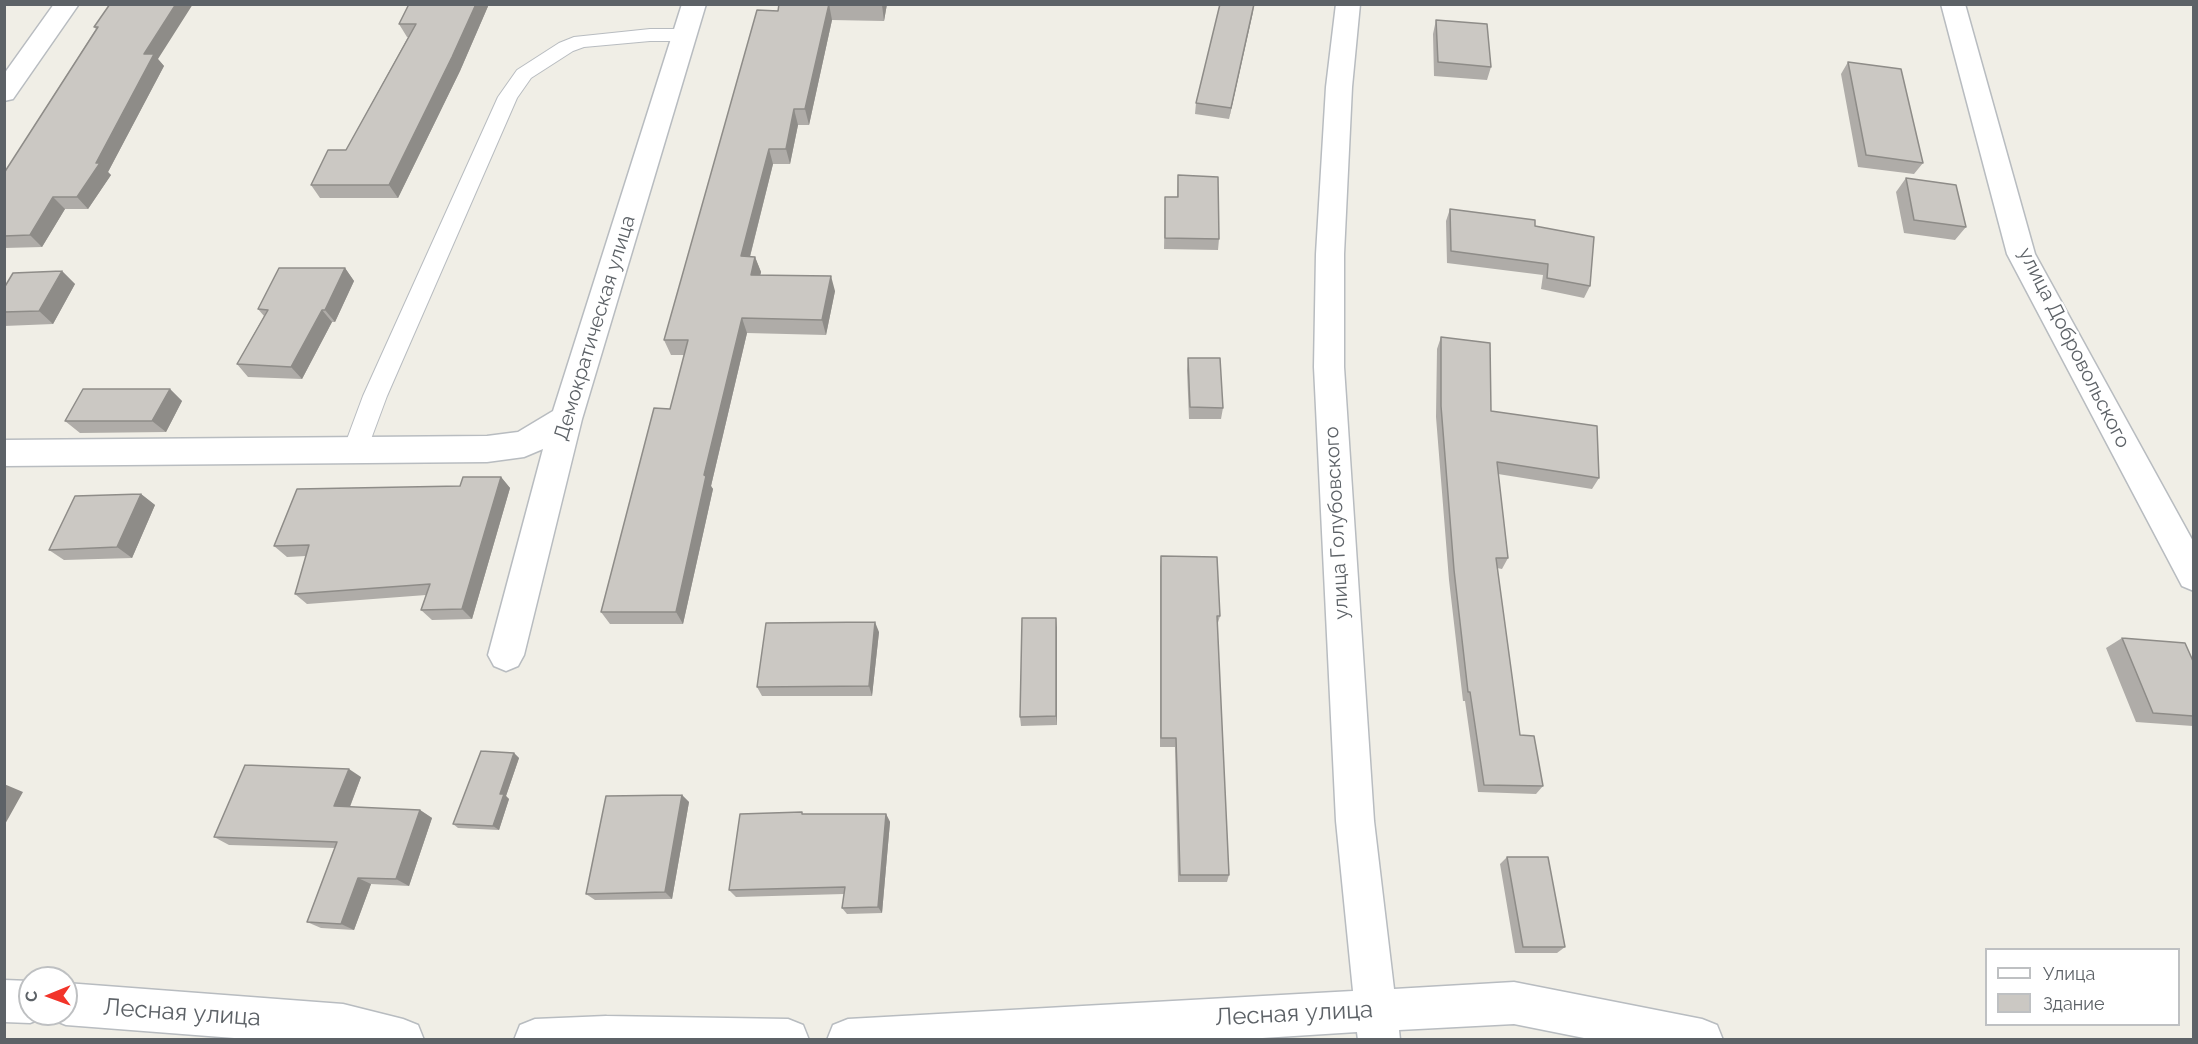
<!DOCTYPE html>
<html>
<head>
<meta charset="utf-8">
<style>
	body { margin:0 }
	#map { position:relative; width:2198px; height:1044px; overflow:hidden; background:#f0eee6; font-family:Raleway,sans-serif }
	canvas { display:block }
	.frame { position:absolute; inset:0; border:6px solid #5d6267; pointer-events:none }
	.legend { position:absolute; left:1985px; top:948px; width:195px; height:78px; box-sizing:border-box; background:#fff; border:2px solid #bec0c2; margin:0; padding:8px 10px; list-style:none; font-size:18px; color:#5d6267 }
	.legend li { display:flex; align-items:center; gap:12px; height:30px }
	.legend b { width:30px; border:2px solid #bec0c2 }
	.north { position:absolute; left:18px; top:966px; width:60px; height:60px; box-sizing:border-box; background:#fff; border:2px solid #bec0c2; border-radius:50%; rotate:269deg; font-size:16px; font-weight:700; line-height:24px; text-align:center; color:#5d6267 }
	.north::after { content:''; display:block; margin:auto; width:21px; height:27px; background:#f2342a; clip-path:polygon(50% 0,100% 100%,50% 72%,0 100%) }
</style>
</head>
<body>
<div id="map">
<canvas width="2198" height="1044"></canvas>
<div class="frame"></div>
<ul class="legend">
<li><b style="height:8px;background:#fff"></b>Улица</li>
<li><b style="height:16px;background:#cbc8c3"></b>Здание</li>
</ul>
<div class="north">С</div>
</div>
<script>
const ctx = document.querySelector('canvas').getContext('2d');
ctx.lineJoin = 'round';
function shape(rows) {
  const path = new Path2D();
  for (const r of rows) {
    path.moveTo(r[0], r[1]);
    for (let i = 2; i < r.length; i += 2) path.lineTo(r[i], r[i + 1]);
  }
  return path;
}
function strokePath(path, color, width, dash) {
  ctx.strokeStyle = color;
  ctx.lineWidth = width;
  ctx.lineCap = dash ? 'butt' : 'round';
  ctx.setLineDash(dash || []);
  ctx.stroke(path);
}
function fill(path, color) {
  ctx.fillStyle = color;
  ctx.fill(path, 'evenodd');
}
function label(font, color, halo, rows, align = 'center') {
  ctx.font = font + ' Raleway,sans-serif';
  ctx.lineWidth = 5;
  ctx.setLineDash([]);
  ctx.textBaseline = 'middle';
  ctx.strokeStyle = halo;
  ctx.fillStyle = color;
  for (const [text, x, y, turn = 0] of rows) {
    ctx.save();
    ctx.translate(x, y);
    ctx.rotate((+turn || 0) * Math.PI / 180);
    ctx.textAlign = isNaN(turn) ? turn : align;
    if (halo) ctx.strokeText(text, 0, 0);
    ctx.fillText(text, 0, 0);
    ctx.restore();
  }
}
const lane = shape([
	[650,29,684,29,691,31,693,35,691,39,684,41,650,41,584,47,573,51,531,78,517,98,387,396,367,450,364,457,355,460,346,457,343,450,363,396,498,97,517,70,559,43,574,37,650,29]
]);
const street = shape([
	[54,4,79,4,13,99,4,101,4,74,54,4],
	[682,4,706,4,582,419,524,655,518,666,506,671,494,666,488,655,543,449,524,457,487,462,4,466,4,440,487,436,518,432,553,411,682,4],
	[1336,4,1360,4,1352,87,1344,254,1344,367,1374,821,1394,989,1514,982,1702,1019,1717,1025,1723,1040,1594,1040,1514,1024,1399,1030,1400,1040,1358,1040,1357,1032,1231,1040,827,1040,833,1025,848,1019,1353,991,1336,821,1314,367,1316,254,1326,87,1336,4],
	[1941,4,1965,4,2035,254,2194,543,2194,591,2182,586,2007,254,1941,4],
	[4,980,30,981,30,1014,46,1014,45,1017,30,1023,4,1022,4,980],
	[66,983,343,1004,403,1019,418,1025,424,1040,260,1040,66,1025,51,1019,49,1014,66,1014,66,983],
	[606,1016,788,1019,803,1025,809,1040,514,1040,520,1025,535,1019,606,1016]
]);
const wall = shape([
	[110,4,164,66,108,172,111,175,88,209,65,209,42,247,4,248,4,173,96,29,94,27],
	[409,4,489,4,460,71,398,198,320,198,311,185,346,150,408,37,407,37,399,24],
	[779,4,887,4,884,21,832,20,809,125,798,125,790,164,773,164,750,257,755,257,761,272,760,275,835,291,826,335,747,333,711,486,713,489,683,624,610,624,601,612,670,409,684,355,671,355,664,340,778,11],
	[1254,4,1229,119,1195,114,1196,103],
	[1436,20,1491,67,1487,80,1434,76,1433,34],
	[1848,62,1923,163,1914,174,1858,167,1841,74],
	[1178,175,1219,239,1218,250,1164,249,1165,197,1177,197],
	[1906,178,1966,227,1955,240,1904,233,1896,192],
	[1450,209,1535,226,1590,286,1584,298,1541,289,1543,275,1447,263,1446,221],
	[345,268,354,281,335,322,332,322,302,379,248,377,237,364,264,316,258,309],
	[62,271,75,284,53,324,4,326,4,312],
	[1441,337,1491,411,1599,478,1592,489,1498,474,1508,558,1502,569,1497,568,1520,735,1543,786,1536,794,1478,792,1465,701,1463,701,1449,580,1436,417,1437,349],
	[1188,358,1223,408,1221,419,1189,419,1187,370],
	[170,389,182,401,166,432,80,433,65,421],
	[501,477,510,488,472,619,432,620,421,610,426,595,307,604,295,594,306,556,287,557,274,546,460,486],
	[141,494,155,505,132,558,64,560,49,550],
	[1161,556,1220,616,1217,626,1229,875,1227,882,1178,882,1175,747,1160,747,1160,567],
	[1056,618,1057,725,1021,726,1020,717],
	[879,632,872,696,762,696,757,687],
	[2122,638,2193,661,2193,726,2136,722,2106,648],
	[514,753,519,758,506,796,509,799,499,830,458,828,453,824],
	[361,777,350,807,420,810,432,818,409,886,371,884,354,930,321,928,307,922,335,848,229,845,214,837],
	[682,795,689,802,672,899,595,900,586,894],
	[803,814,886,814,890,822,882,913,847,914,842,908,844,894,736,897,729,890],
	[1507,857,1565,947,1557,953,1515,953,1500,864]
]);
const shadedWall = shape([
	[176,4,193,4,158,59,164,66,108,172,111,175,88,209,77,197,96,163,144,54],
	[476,4,489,4,460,71,398,198,389,185],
	[829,4,832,20,809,125,805,109],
	[887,4,884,21,882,5],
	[1254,4,1253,12,1229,119,1231,108],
	[794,109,798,125,790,164,786,149],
	[769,149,773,164,746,272,741,256],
	[53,197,65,209,42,247,30,235],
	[755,257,761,272,757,290,751,275],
	[345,268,354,281,335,322,325,310],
	[62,271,75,284,53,324,39,311],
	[831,276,835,291,826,335,822,320],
	[322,310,332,322,302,379,291,367],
	[742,318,747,333,711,486,713,489,683,624,676,612,704,475],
	[170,389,182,401,166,432,152,421],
	[501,477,510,488,472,619,462,609],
	[141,494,155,505,132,558,117,547],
	[1056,618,1057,628,1057,725,1056,716],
	[875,622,879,632,872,696,869,686],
	[514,753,519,758,506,796,509,799,499,830,493,826,500,794],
	[349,769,361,777,347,814,334,806],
	[4,784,23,792,4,826],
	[682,795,689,802,672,899,665,892],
	[420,810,432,818,409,886,396,879],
	[886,814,890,822,882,913,878,907],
	[358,878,371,884,354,930,341,924]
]);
const building = shape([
	[110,4,176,4,144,54,154,54,96,163,100,163,77,197,53,197,30,235,4,236,4,173,98,27,94,27,110,4],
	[409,4,476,4,452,57,389,185,311,185,328,150,346,150,416,24,399,24,409,4],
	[779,4,829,4,805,109,794,109,786,149,769,149,741,256,755,257,751,275,831,276,822,320,742,318,704,475,706,476,676,612,601,612,654,408,670,409,688,340,664,340,757,10,778,11,779,4],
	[1220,4,1254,4,1231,108,1196,103,1220,4],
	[1436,20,1487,24,1491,67,1438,62,1436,20],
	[1848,62,1901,69,1923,163,1866,155,1848,62],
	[1178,175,1218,177,1219,239,1165,238,1165,197,1178,197,1178,175],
	[1906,178,1956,185,1966,227,1914,220,1906,178],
	[1450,209,1535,220,1535,226,1594,237,1590,286,1547,278,1548,264,1451,251,1450,209],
	[279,268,345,268,325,310,322,310,291,367,237,364,268,310,258,309,279,268],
	[62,271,39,311,4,312,4,288,13,273,62,271],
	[1441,337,1490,343,1491,411,1597,426,1599,478,1497,462,1508,558,1496,558,1520,735,1534,736,1543,786,1484,785,1470,692,1468,692,1454,570,1441,406,1441,337],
	[1188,358,1220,358,1223,408,1190,407,1188,358],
	[83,389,170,389,152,421,65,421,83,389],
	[463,477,501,477,462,609,421,610,430,584,295,594,309,545,274,546,297,489,460,486,463,477],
	[141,494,117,547,49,550,75,496,141,494],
	[1161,556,1217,557,1220,616,1217,616,1229,875,1180,875,1176,738,1161,738,1161,556],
	[1022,618,1056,618,1056,716,1020,717,1022,618],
	[875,622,869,686,757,687,766,623,875,622],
	[2122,638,2185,643,2193,661,2193,716,2153,713,2122,638],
	[481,751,514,753,500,794,504,794,493,826,453,824,481,751],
	[245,765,349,769,334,806,420,810,396,879,358,878,341,924,307,922,337,842,214,837,245,765],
	[682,795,665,892,586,894,606,796,682,795],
	[802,812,802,814,886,814,878,907,842,908,845,887,729,890,740,814,802,812],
	[1507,857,1548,857,1565,947,1523,947,1507,857]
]);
const streetNames = [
	["Демократическая улица",595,328,-73],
	["улица Добровольского",2074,348,63],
	["улица Голубовского",1337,523,-93]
];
const nearStreetnames = [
	["Лесная улица",182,1013,4],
	["Лесная улица",1294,1014,-3]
];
strokePath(lane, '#b8bcc0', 2);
strokePath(street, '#b8bcc0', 3);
fill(lane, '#fff');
fill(street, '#fff');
fill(wall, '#afaca8');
fill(shadedWall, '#8e8c88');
fill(building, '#cbc8c3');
strokePath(building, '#8e8c88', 1.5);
label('20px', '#5d6267', '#fff', streetNames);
label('24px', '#5d6267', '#fff', nearStreetnames);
</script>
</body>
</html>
